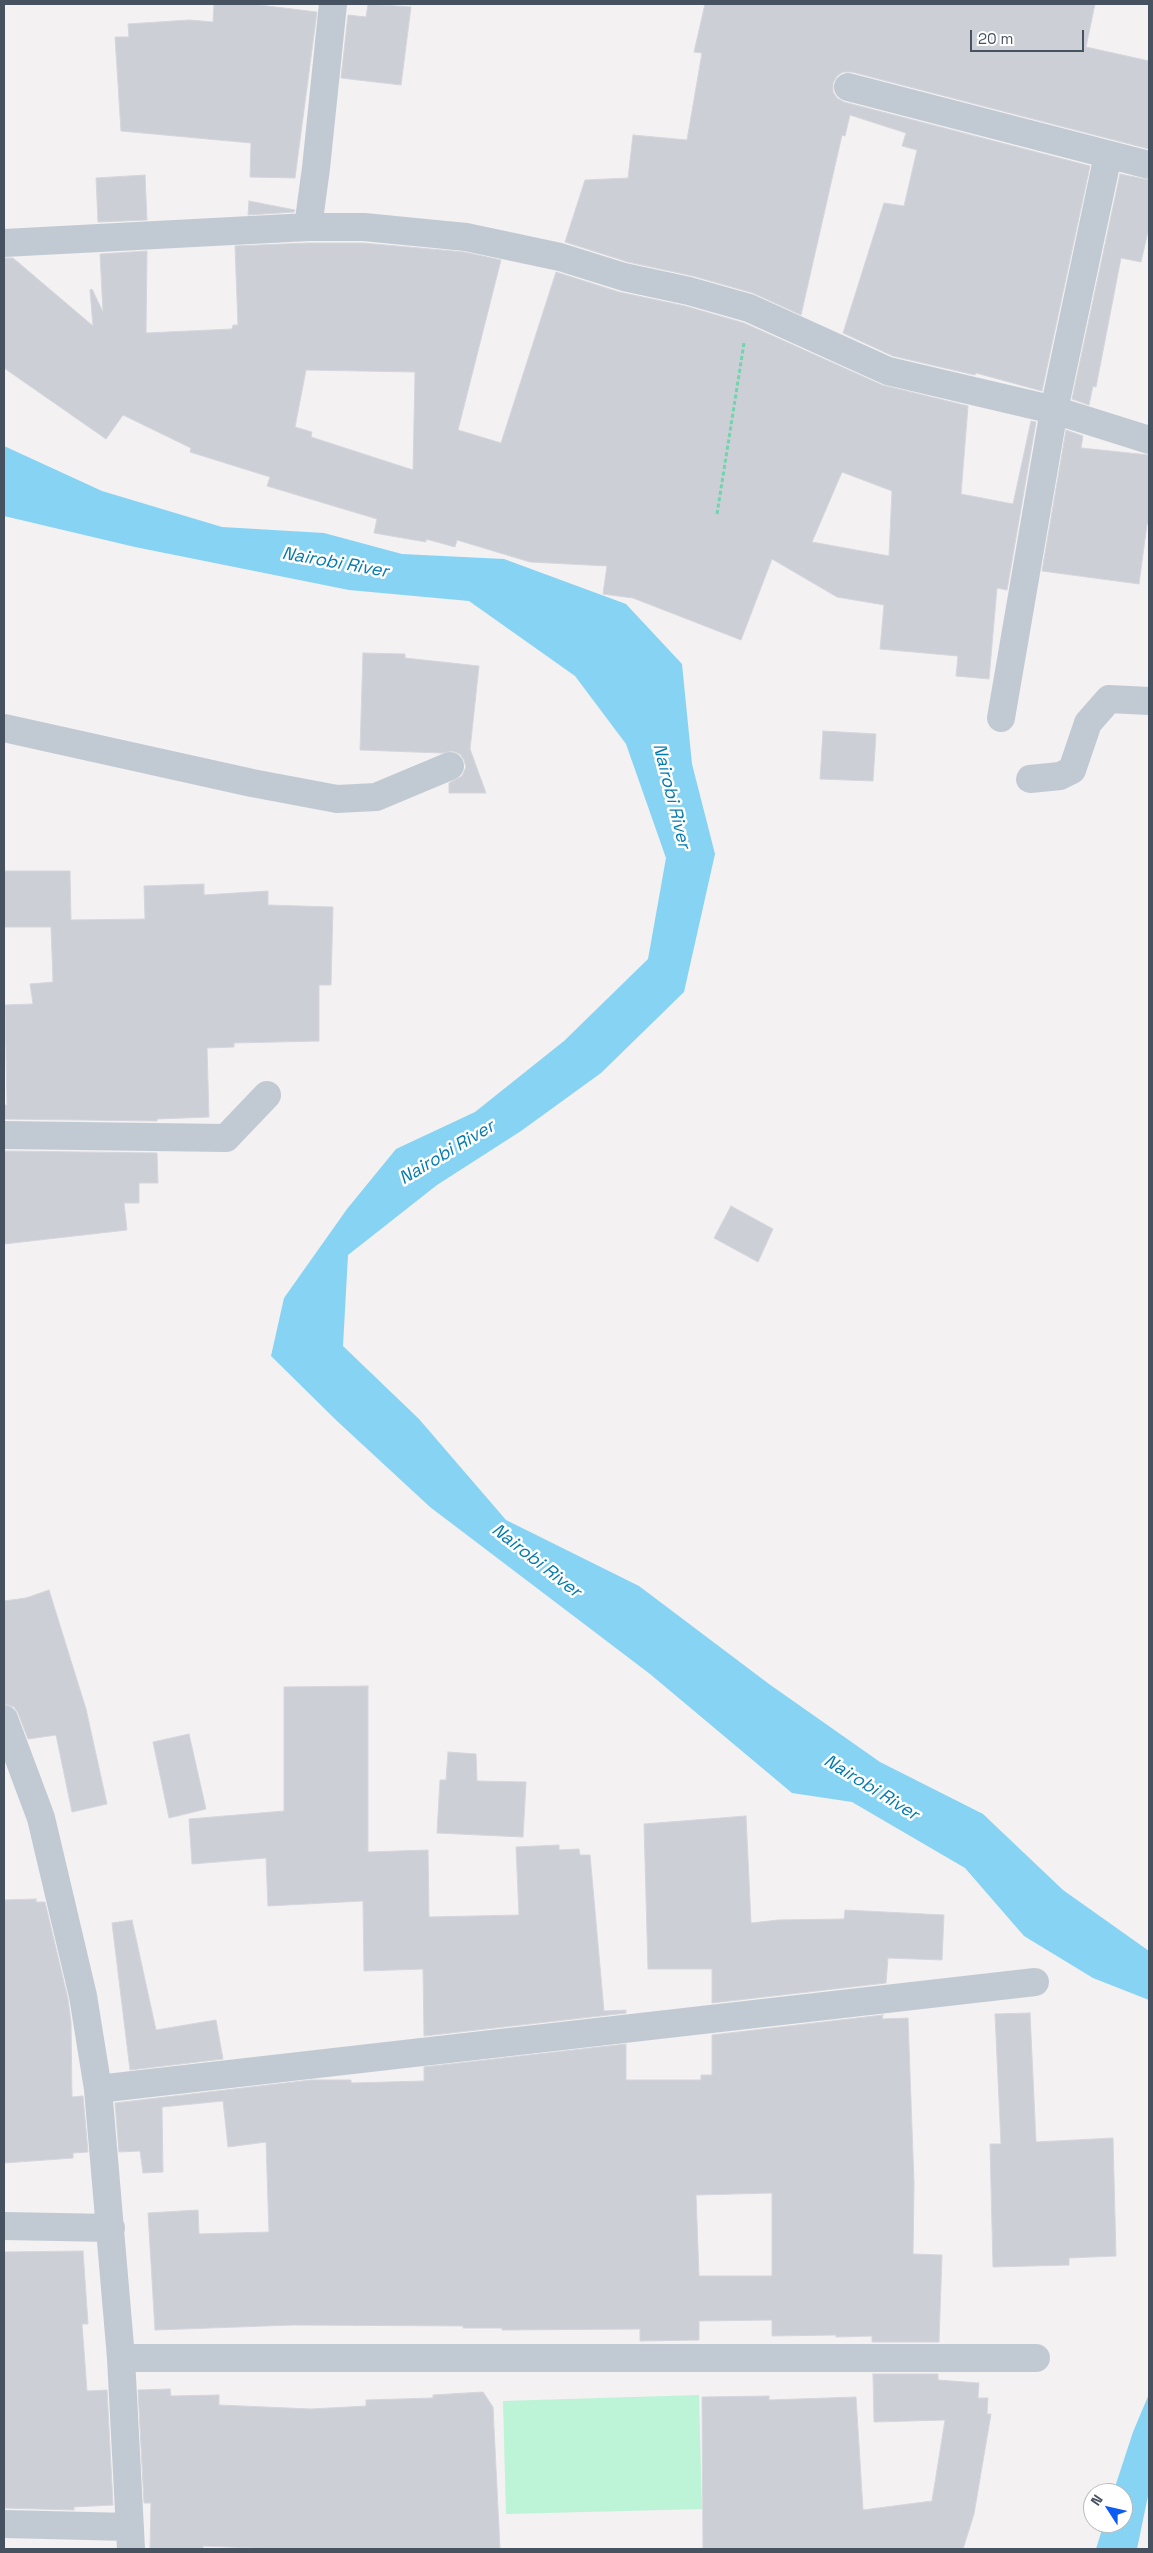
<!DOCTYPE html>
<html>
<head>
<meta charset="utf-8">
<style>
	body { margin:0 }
	#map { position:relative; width:1153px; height:2553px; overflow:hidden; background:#f3f1f1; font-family:"Space Grotesk",sans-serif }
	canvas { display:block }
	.frame { position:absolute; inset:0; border:5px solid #475260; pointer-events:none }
	.north { position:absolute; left:1083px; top:2483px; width:50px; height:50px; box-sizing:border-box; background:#fff; border:1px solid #b5babf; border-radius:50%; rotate:305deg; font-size:14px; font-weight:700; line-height:20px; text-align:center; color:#475260 }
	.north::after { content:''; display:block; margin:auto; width:18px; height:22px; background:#0c5bf2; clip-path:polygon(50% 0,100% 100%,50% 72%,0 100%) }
	.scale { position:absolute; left:970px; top:30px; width:114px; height:22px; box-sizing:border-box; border:2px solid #475260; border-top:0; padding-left:6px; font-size:15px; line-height:18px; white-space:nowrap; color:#475260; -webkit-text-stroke:4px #fff; paint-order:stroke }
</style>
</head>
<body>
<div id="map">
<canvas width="1153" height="2553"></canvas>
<div class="frame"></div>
<div class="north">N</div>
<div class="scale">20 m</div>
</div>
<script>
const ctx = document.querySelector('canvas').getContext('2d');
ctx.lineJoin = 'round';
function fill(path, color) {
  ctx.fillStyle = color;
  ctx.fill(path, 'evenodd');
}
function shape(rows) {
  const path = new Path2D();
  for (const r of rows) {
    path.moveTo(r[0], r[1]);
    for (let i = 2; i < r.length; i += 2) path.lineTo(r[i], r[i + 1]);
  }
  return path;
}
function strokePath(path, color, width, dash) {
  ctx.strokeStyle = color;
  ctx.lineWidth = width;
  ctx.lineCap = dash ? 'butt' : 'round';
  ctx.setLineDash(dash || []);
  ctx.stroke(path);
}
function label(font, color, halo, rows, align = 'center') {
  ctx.font = font + ' "Space Grotesk",sans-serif';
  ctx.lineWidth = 5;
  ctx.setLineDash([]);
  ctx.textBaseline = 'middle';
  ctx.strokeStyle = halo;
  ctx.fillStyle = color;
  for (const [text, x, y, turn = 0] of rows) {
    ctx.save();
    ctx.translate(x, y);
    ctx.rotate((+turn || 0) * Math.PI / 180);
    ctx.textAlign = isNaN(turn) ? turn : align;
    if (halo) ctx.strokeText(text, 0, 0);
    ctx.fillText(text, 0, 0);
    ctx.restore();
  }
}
const green = shape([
	[699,2395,702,2509,506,2514,503,2401]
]);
const water = shape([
	[4,446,102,491,222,527,324,533,402,554,504,559,626,604,682,664,692,764,715,854,684,992,601,1073,521,1131,437,1185,348,1255,343,1346,419,1419,506,1520,639,1586,769,1684,880,1762,983,1814,1063,1890,1149,1951,1149,2000,1093,1978,1024,1936,965,1868,852,1802,792,1793,650,1674,430,1507,337,1421,271,1356,284,1298,347,1209,396,1149,475,1112,564,1041,648,959,666,858,626,744,575,676,469,601,349,590,135,547,4,516],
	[1149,2394,1149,2491,1137,2549,1096,2549,1104,2523,1123,2523,1123,2493,1113,2493,1133,2432]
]);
const building = shape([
	[214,4,251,4,317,12,295,178,250,177,251,143,121,131,115,37,129,37,128,24,189,20,213,22,214,4],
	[368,4,411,7,401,85,341,78,348,15,366,17,368,4],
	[705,4,1095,4,1086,47,1149,61,1149,149,852,72,843,72,837,76,833,83,833,92,837,98,844,102,1090,166,1042,391,976,373,975,375,893,356,843,333,884,203,904,206,917,150,902,146,906,133,850,115,845,136,842,135,801,315,753,293,693,276,628,262,565,242,585,180,628,178,633,135,687,140,702,53,694,52,705,4],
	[1120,174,1149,180,1149,227,1141,262,1121,258,1096,387,1093,386,1089,405,1072,399,1120,174],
	[145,175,147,220,98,222,96,178,145,175],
	[249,201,295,210,294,212,248,215,249,201],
	[308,243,363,243,464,252,501,260,458,430,501,443,556,272,619,292,685,306,744,323,882,385,968,406,961,494,1013,504,1031,421,1036,422,1007,590,997,588,989,679,956,676,958,656,880,649,884,605,837,597,772,559,741,640,633,598,603,594,607,566,530,562,457,540,455,547,426,539,426,542,374,533,377,519,267,486,270,477,190,452,191,448,123,415,106,439,4,368,4,258,13,258,93,326,90,290,92,289,103,312,100,254,147,251,146,333,232,329,233,325,238,325,235,246,308,243],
	[306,370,415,372,413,470,311,437,312,432,295,427,306,370],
	[842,472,892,491,889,556,812,542,842,472],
	[1066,430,1083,436,1081,448,1149,455,1149,524,1147,524,1139,584,1042,571,1066,430],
	[363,653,405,654,405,658,479,666,470,749,486,793,449,793,449,783,462,776,466,767,464,760,460,754,452,751,442,753,360,750,363,653],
	[823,731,876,734,873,781,820,779,823,731],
	[4,871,70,871,71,920,145,919,144,886,204,884,204,895,268,891,268,905,333,907,331,985,319,985,319,1041,234,1043,234,1047,207,1048,209,1117,157,1119,157,1121,4,1119,4,1105,7,1105,5,1005,33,1004,30,984,53,982,51,927,4,927,4,871],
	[4,1151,157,1153,158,1183,139,1183,139,1203,124,1203,127,1230,4,1244,4,1151],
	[731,1206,773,1229,758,1262,714,1238,731,1206],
	[49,1590,86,1709,107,1804,72,1812,56,1735,28,1739,18,1713,14,1707,4,1704,4,1601,26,1598,49,1590],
	[368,1686,368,1852,428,1850,429,1917,519,1915,516,1847,559,1845,559,1850,579,1849,580,1855,590,1855,604,2011,626,2010,626,2013,424,2036,423,1969,364,1971,363,1901,268,1906,266,1858,192,1864,189,1819,284,1811,284,1687,368,1686],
	[189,1734,206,1809,169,1818,153,1742,189,1734],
	[448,1752,476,1754,477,1781,526,1782,523,1837,437,1833,440,1780,446,1780,448,1752],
	[746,1816,751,1923,778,1920,844,1919,845,1910,944,1915,942,1960,888,1958,886,1983,712,2003,712,1969,648,1969,644,1824,746,1816],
	[36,1899,36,1902,45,1902,68,1999,71,2022,72,2097,83,2096,88,2152,73,2153,73,2158,4,2163,4,1900,36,1899],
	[132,1920,156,2030,216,2020,223,2059,130,2070,112,1923,132,1920],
	[1030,2013,1036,2142,1113,2138,1116,2256,1069,2258,1069,2265,993,2267,990,2144,1001,2144,995,2014,1030,2013],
	[883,2015,882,2019,908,2018,914,2183,913,2254,942,2255,939,2342,872,2342,872,2336,836,2337,836,2335,772,2336,772,2320,699,2321,699,2340,640,2341,640,2329,502,2330,502,2328,463,2328,463,2326,293,2325,155,2330,148,2213,198,2210,199,2234,269,2232,266,2142,228,2147,223,2101,162,2107,163,2172,143,2173,140,2151,119,2152,115,2103,311,2080,351,2080,351,2083,424,2081,424,2067,626,2044,626,2080,701,2080,701,2075,712,2075,712,2035,883,2015],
	[772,2193,772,2276,699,2276,696,2195,772,2193],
	[83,2251,88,2324,82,2324,87,2391,107,2390,113,2505,74,2507,74,2510,4,2508,4,2252,83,2251],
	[873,2374,938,2374,938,2380,979,2383,978,2398,988,2398,987,2414,991,2414,974,2514,963,2549,703,2549,702,2397,769,2396,769,2400,856,2397,863,2510,932,2501,945,2420,874,2422,873,2374],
	[170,2389,171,2396,219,2395,219,2405,311,2409,366,2406,366,2400,433,2398,433,2395,483,2392,493,2407,500,2549,279,2549,203,2546,203,2549,150,2549,151,2503,144,2503,138,2390,170,2389]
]);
const path = shape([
	[717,514,744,343]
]);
const street = shape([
	[848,87,1149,165],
	[308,227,316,168,333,4],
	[4,243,308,227,364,227,466,237,560,257,624,277,689,291,749,308,888,371,1054,410,1149,440],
	[1001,718,1054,410,1108,155],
	[4,728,252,783,337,799,376,797,450,766],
	[1030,779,1060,776,1072,770,1088,723,1109,699,1149,701],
	[4,1135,226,1138,267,1095],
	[4,1719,41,1818,83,1996,98,2089,121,2358,131,2549],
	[98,2089,1035,1982],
	[4,2226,111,2228],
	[121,2358,1036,2358],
	[4,2524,130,2527]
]);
const waterNames = [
	["Nairobi River",335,563,10],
	["Nairobi River",671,796,76],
	["Nairobi River",447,1153,-31],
	["Nairobi River",536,1561,38],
	["Nairobi River",871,1788,32]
];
fill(green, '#bdf3d7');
fill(water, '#87d3f3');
fill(building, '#cdcfd6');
strokePath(building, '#d5d6dd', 1);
strokePath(path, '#72d4ad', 3, [4, 2.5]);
strokePath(street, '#c1cad3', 28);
label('italic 18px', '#037bb0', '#fff', waterNames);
</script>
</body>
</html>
